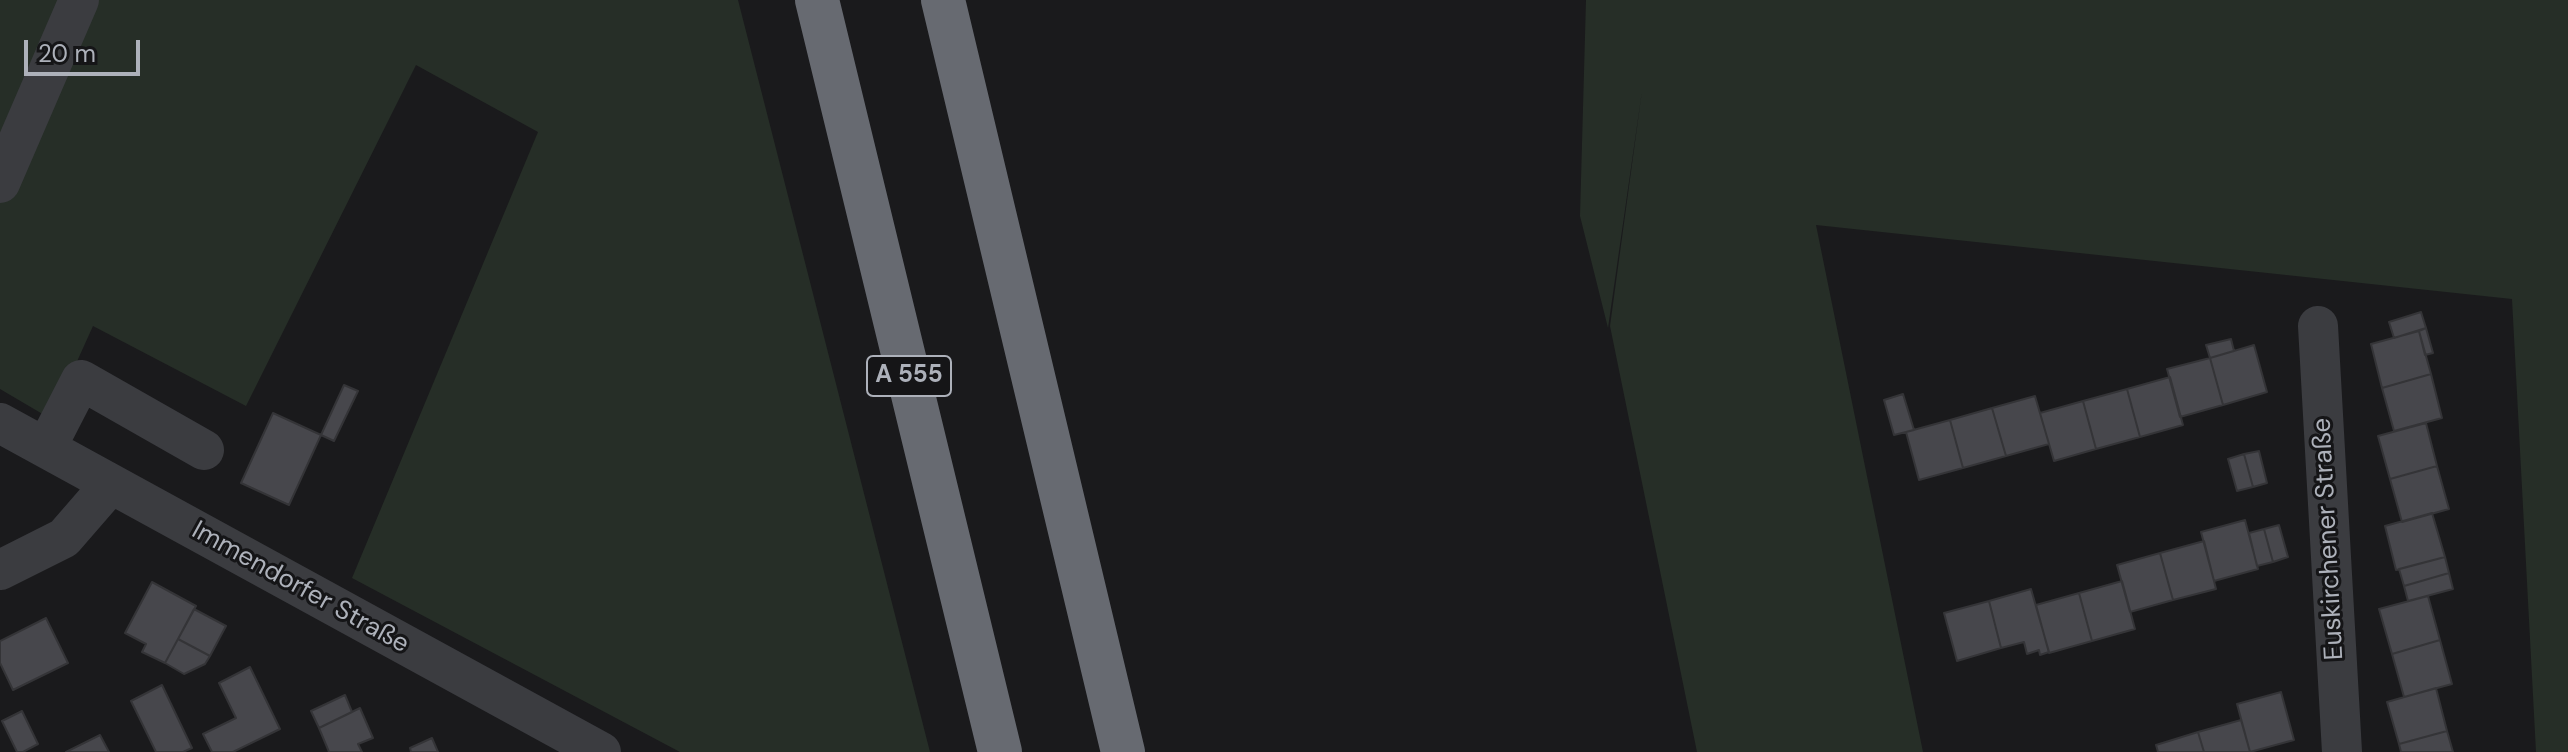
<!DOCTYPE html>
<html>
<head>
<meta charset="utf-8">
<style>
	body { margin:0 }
	#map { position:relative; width:2568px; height:752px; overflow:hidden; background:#1a1a1c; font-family:"DM Sans",sans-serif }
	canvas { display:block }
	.scale { position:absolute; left:24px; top:40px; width:116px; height:36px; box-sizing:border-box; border:4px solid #adb1ba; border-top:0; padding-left:10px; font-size:24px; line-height:28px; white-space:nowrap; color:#adb1ba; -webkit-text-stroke:6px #151517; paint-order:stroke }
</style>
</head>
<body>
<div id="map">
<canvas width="2568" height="752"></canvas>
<div class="scale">20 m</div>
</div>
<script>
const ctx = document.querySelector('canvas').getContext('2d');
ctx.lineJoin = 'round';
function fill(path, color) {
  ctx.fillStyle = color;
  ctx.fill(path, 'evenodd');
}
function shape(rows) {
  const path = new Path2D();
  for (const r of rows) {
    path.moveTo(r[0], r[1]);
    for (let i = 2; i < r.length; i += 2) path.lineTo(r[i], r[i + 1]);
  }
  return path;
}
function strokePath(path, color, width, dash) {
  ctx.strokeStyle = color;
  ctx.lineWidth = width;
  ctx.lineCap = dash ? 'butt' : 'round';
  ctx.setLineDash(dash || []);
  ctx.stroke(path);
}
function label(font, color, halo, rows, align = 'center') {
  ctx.font = font + ' "DM Sans",sans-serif';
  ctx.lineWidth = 6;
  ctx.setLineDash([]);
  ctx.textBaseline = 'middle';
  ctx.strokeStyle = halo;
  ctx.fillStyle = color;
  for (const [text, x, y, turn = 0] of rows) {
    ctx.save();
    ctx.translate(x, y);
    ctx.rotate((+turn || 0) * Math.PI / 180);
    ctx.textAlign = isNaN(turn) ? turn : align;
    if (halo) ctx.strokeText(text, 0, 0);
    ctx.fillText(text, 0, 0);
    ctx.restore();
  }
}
const green = shape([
	[0,0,738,0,930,752,680,752,352,578,538,132,416,65,246,406,93,326,51,419,0,389],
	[1586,0,2568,0,2568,752,2536,752,2512,299,1816,225,1923,752,1697,752,1610,326,1642,91,1608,328,1580,216]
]);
const building = shape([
	[2421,312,2426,328,2394,338,2389,322,2421,312],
	[2426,328,2433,353,2425,355,2419,331,2426,328],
	[2419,331,2431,374,2382,388,2371,344,2419,331],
	[2231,339,2234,351,2210,358,2206,345,2231,339],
	[2254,345,2267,392,2223,405,2210,358,2254,345],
	[2210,358,2223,405,2180,417,2167,369,2210,358],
	[2431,374,2442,418,2394,431,2382,388,2431,374],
	[2170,377,2183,425,2140,437,2127,389,2170,377],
	[344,385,358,391,334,441,321,435,344,385],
	[2127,389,2140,437,2096,449,2083,401,2127,389],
	[1903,394,1914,430,1894,435,1884,400,1903,394],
	[2035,396,2049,444,2006,456,1992,408,2035,396],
	[2083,401,2096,449,2054,461,2040,413,2083,401],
	[1992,408,2006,456,1963,468,1950,420,1992,408],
	[273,413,321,435,289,505,241,483,273,413],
	[1950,420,1963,468,1919,480,1906,432,1950,420],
	[2426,423,2437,466,2390,479,2378,436,2426,423],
	[2259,451,2267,483,2253,487,2244,454,2259,451],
	[2244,454,2253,487,2237,491,2228,459,2244,454],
	[2437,466,2449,509,2402,522,2390,479,2437,466],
	[2432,513,2445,557,2396,570,2385,526,2432,513],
	[2245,520,2258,569,2214,581,2201,532,2245,520],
	[2279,525,2288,557,2273,562,2264,529,2279,525],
	[2264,529,2273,562,2257,566,2249,533,2264,529],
	[2204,541,2216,589,2173,600,2160,553,2204,541],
	[2160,553,2173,600,2130,612,2117,565,2160,553],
	[2445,557,2449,573,2404,586,2399,569,2445,557],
	[2449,573,2453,589,2408,601,2404,586,2449,573],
	[2122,581,2135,629,2092,641,2079,593,2122,581],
	[152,582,196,606,165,663,142,652,146,644,125,633,152,582],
	[2031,589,2049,652,2040,655,2039,650,2027,654,2024,642,2001,648,1989,601,2031,589],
	[2079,593,2092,641,2049,653,2036,605,2079,593],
	[2428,596,2440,640,2392,654,2379,609,2428,596],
	[1989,601,2001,648,1957,661,1944,613,1989,601],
	[194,609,226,626,210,656,178,639,194,609],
	[46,618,68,663,13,690,0,663,0,641,46,618],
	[178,639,210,656,205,664,184,674,165,663,178,639],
	[2440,640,2452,684,2404,697,2392,654,2440,640],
	[250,667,280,729,233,752,212,752,203,734,236,718,219,683,250,667],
	[162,685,192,748,183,752,156,752,131,701,162,685],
	[2436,688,2447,731,2399,744,2387,702,2436,688],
	[2281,692,2294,740,2250,752,2237,704,2281,692],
	[345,695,352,712,319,728,311,711,345,695],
	[360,708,373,738,358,744,362,752,329,752,319,728,360,708],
	[22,711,38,744,23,752,17,752,2,721,22,711],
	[2241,720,2250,752,2204,752,2198,732,2241,720],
	[2447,731,2453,752,2401,752,2399,744,2447,731],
	[2198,732,2204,752,2158,752,2156,745,2198,732],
	[100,735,109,752,66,752,100,735],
	[432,738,438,752,411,752,410,748,432,738]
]);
const minor = shape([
	[0,183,79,0],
	[2318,326,2342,752],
	[0,423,601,752],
	[46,448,81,380,204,450],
	[0,570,64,538,110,485]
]);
const highway = shape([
	[817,0,1000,752],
	[943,0,1123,752]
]);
const shields = [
	[909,376,84]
];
const shieldNames = [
	["A 555",909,376]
];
const streetNames = [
	["Euskirchener Straße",2329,539,-93],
	["Immendorfer Straße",300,588,29]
];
fill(green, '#262e27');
fill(building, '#47474c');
strokePath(building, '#343437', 2);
strokePath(minor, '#3b3c40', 40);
strokePath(highway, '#676a71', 44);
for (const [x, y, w] of shields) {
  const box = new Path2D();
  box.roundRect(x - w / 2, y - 20, w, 40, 6);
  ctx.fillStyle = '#151517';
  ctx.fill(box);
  strokePath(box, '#adb1ba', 2);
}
label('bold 24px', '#adb1ba', null, shieldNames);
label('26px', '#adb1ba', '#151517', streetNames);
</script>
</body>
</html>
